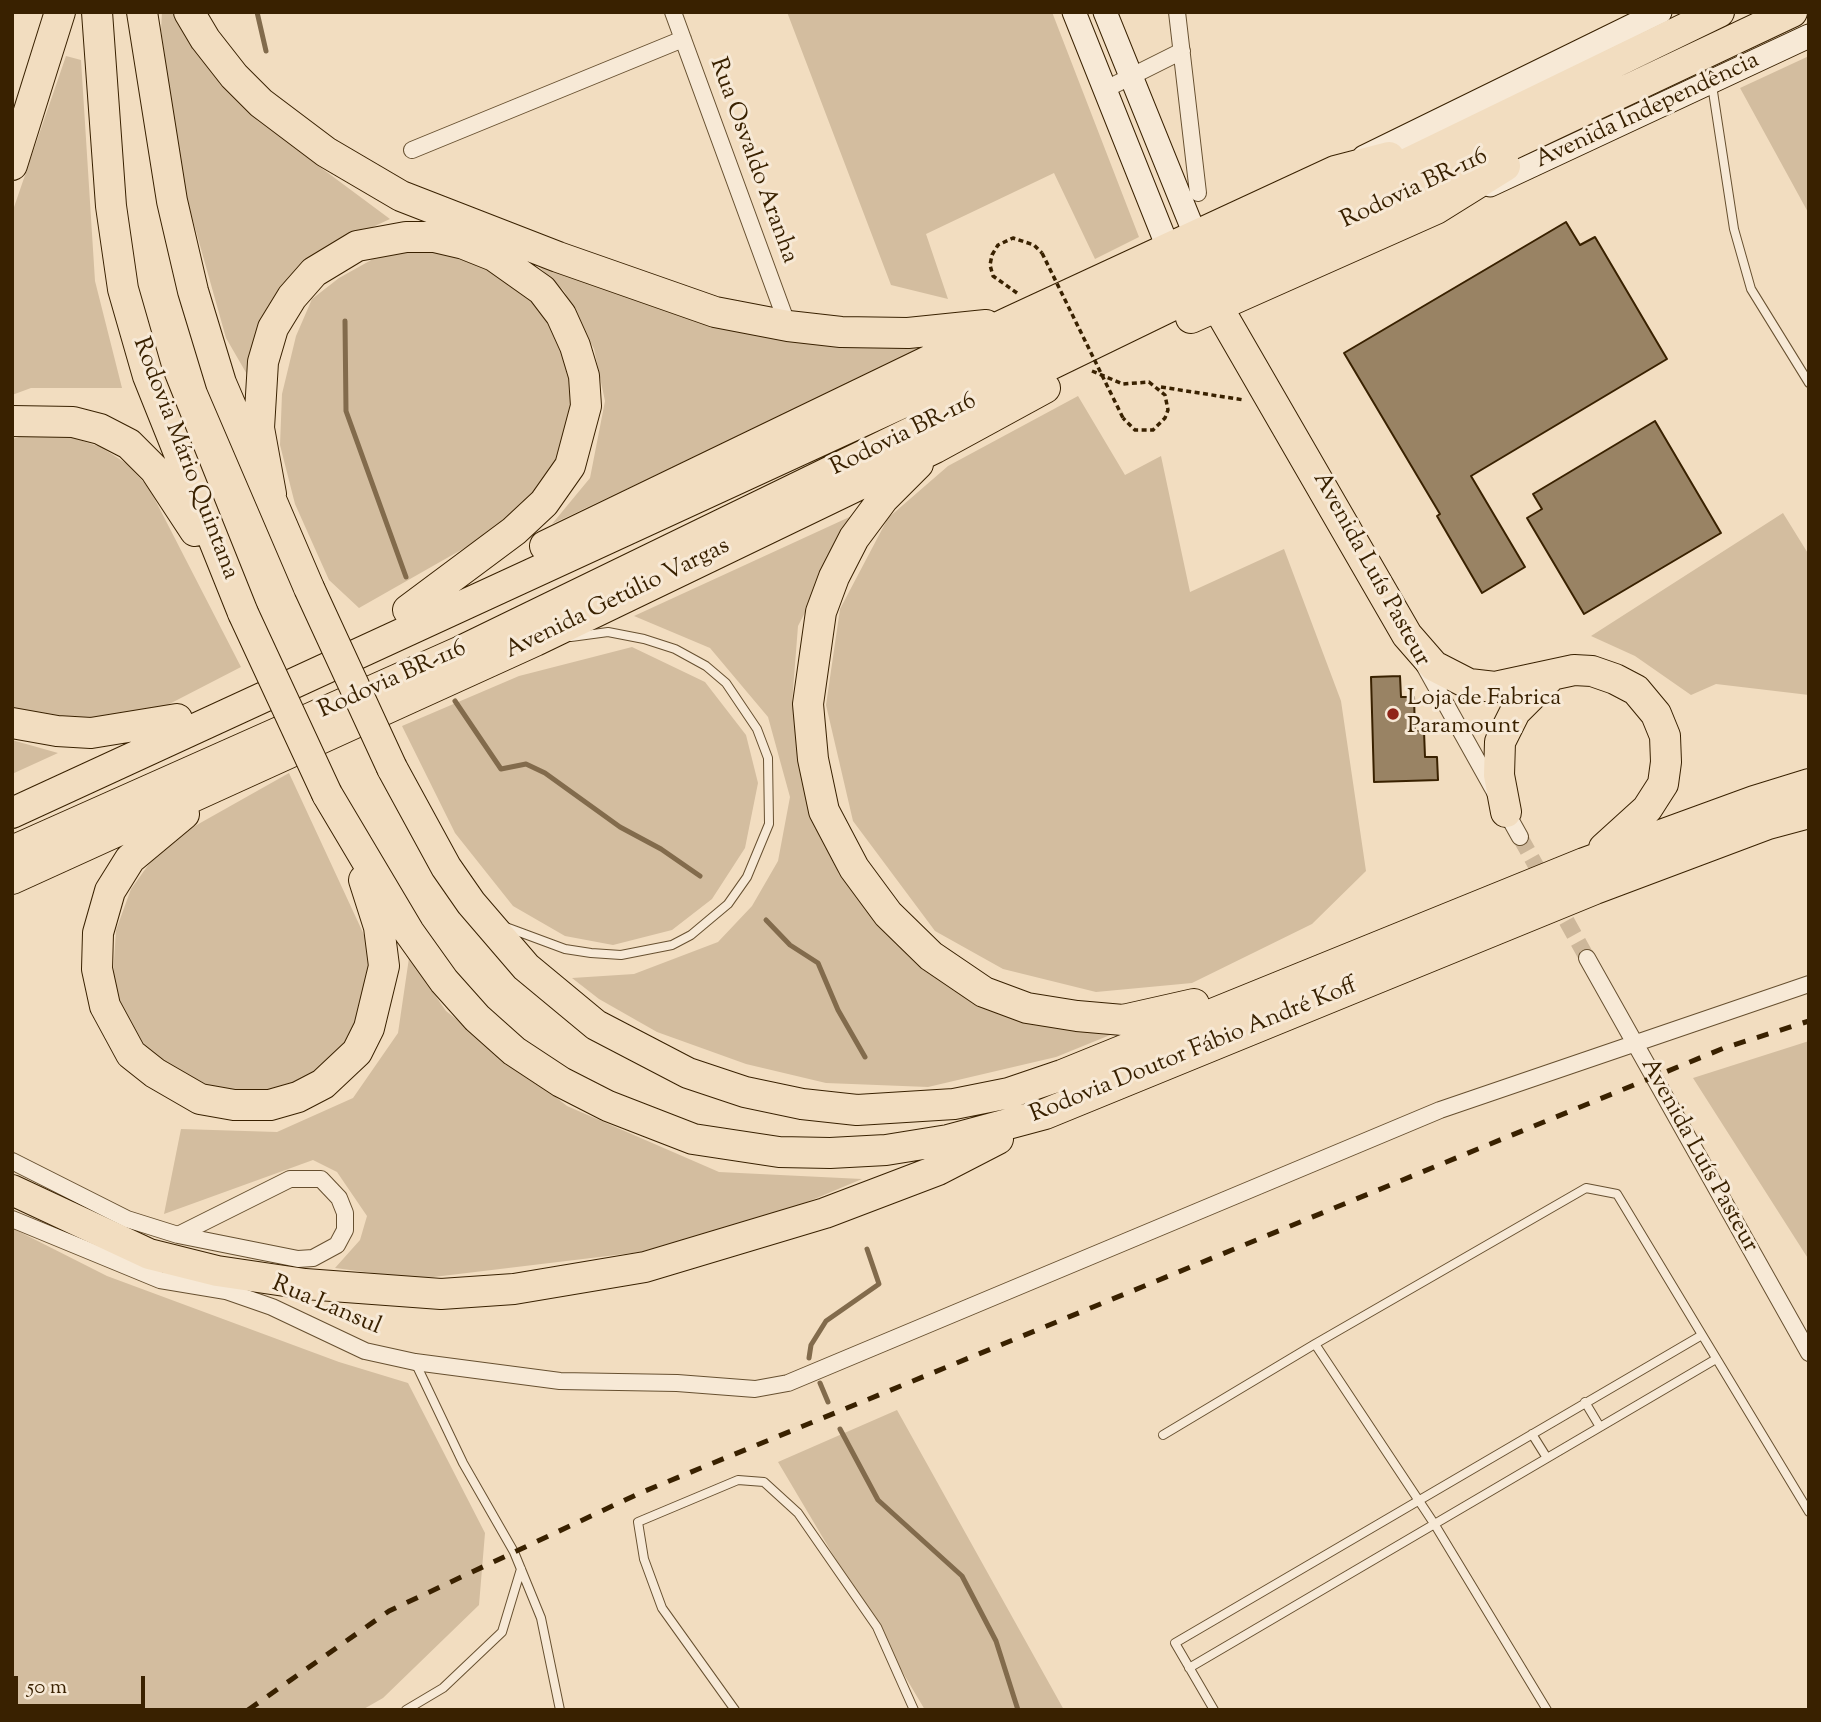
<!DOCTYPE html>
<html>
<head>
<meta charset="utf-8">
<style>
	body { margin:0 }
	#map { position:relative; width:1821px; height:1722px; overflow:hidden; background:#f2ddc0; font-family:"Sorts Mill Goudy",serif }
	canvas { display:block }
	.frame { position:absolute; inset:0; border:14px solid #392100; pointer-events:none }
	.scale { position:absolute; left:14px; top:1676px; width:131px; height:32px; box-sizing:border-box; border:4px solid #392100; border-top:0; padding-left:9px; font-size:21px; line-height:24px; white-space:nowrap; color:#392100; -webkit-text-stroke:5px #f7e9d6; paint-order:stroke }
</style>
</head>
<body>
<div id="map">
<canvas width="1821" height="1722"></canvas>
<div class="frame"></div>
<div class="scale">50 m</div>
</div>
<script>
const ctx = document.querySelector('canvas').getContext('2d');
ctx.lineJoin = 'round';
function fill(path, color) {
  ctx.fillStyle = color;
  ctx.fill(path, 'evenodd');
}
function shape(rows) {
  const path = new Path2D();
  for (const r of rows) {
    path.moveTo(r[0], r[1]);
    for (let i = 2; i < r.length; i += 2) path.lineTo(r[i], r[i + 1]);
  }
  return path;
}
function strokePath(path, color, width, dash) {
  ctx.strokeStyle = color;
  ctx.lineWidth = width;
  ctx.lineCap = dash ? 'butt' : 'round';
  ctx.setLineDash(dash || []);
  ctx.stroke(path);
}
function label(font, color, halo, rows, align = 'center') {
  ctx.font = font + ' "Sorts Mill Goudy",serif';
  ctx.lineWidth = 6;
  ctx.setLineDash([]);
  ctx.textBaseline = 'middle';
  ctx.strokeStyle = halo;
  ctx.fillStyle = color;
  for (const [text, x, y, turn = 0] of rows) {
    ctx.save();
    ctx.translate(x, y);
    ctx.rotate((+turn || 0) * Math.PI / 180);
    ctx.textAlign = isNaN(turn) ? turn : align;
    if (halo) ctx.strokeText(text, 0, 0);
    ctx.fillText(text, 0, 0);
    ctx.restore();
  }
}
const green = shape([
	[162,12,177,12,195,48,258,121,390,219,349,238,248,376,226,338,183,185,161,30],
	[787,12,1052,12,1139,237,1095,259,1054,173,926,234,948,299,891,285],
	[66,56,81,60,95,281,122,388,31,388,12,395,12,213],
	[1809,56,1809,214,1740,88],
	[417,249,462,255,504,275,535,302,561,339,572,394,570,431,555,470,505,525,359,608,329,580,295,504,280,445,282,394,296,336,312,299,339,278,373,259],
	[533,261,815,344,927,347,552,524,590,478,605,401,594,349,564,291],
	[1078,396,1125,475,1161,456,1190,592,1284,549,1341,701,1366,871,1312,924,1192,983,1096,992,1003,969,935,931,853,821,826,705,840,609,888,518,948,466],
	[36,432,70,437,101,447,127,464,149,488,241,667,148,715,86,722,34,717,12,707,12,439],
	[1783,513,1809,555,1809,695,1716,684,1691,695,1635,656,1591,636],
	[856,514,798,626,792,703,807,793,839,875,910,954,1120,1031,1056,1057,928,1087,826,1083,746,1064,657,1032,599,999,572,978,634,974,718,942,752,906,778,861,790,797,768,717,710,648,634,616],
	[632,647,705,682,746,735,758,783,745,848,712,899,672,930,613,945,565,936,513,906,455,833,402,726,519,676],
	[12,740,58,753,12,774],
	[289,773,365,937,371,973,364,1020,345,1052,317,1076,279,1094,196,1089,134,1039,118,1007,113,976,116,930,131,889,154,857,186,831],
	[409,958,446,1011,567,1106,719,1172,862,1179,793,1208,641,1252,417,1279,335,1268,360,1240,367,1216,337,1172,313,1160,164,1214,181,1129,277,1132,353,1098,398,1033],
	[1809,1041,1809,1260,1693,1078],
	[12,1228,107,1276,339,1362,408,1383,485,1533,479,1605,383,1698,362,1710,12,1710],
	[897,1410,1064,1710,925,1710,778,1462]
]);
const stream = shape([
	[257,12,266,51],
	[345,321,346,411,406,577],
	[455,701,501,769,526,764,545,773,620,827,661,849,700,876],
	[766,920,790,945,818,963,838,1010,865,1057],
	[809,1358,811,1345,826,1321,879,1284,867,1249],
	[820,1383,828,1402],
	[840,1429,878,1500,962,1576,996,1641,1018,1710]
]);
const building = shape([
	[1566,222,1580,245,1595,237,1667,359,1471,476,1525,567,1482,593,1437,516,1440,514,1344,353,1566,222],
	[1655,421,1721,533,1584,614,1527,518,1542,509,1533,494,1655,421],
	[1400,676,1401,697,1414,697,1415,731,1424,731,1425,757,1437,757,1438,780,1374,782,1371,677,1400,676]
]);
const streetTunnel = shape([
	[1520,837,1587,958]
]);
const path = shape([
	[1017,293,993,276,990,265,992,255,998,245,1013,238,1034,245,1042,253],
	[1092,371,1123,384,1149,382,1165,395,1168,410,1165,418,1153,430,1135,430,1123,418],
	[1161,387,1244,400]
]);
const lane = shape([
	[1712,85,1734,229,1751,289,1809,383],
	[503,926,565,949,591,953,621,955,672,945,691,935,728,904,747,877,769,824,768,758,757,729,726,683,706,666,675,649,644,639,608,632,571,637],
	[415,1362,463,1463,514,1552,541,1618,560,1710],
	[1585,1402,1600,1427],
	[1532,1434,1547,1458],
	[1163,1435,1315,1344],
	[1189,1668,1716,1359],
	[406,1710,443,1688,502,1632,521,1569],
	[735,1710,662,1608,644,1559,638,1522,738,1480,764,1482,798,1513,877,1627,914,1710],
	[1214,1710,1175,1643,1702,1335],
	[1547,1710,1435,1525,1315,1344,1586,1188,1617,1194,1809,1512]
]);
const street = shape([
	[673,12,788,326],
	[1177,12,1198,193],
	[1104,90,1182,51],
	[412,150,683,39],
	[1424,665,1520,837],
	[1587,958,1809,1353],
	[12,1161,127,1219,178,1235,298,1259,313,1258,337,1245,345,1230,345,1213,339,1198,321,1179,290,1179,178,1235],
	[12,1219,160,1280,226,1291,272,1307,365,1351,415,1362,560,1381,677,1383,755,1389,788,1383,1440,1110,1809,984]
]);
const secondary = shape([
	[1074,12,1169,250],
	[1105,12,1196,237],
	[1364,157,1660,12],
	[1490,185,1809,36]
]);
const highway = shape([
	[97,12,111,206,123,289,148,376,243,613],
	[142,12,172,201,193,291,221,383,309,588],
	[189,12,205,39,234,76,261,103,326,152,401,196,558,257,715,312,788,326,841,332,908,333,986,325],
	[12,165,60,12],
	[1217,306,1407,635,1434,666,1469,684,1495,687,1574,670,1592,671,1615,679,1636,690,1656,714,1665,736,1666,762,1663,784,1647,809,1604,848],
	[1191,318,1436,209,1505,166],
	[12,421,73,422,100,429,129,444,155,470,195,531],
	[918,464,883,499,854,538,834,577,821,612,808,704,813,759,824,811,854,868,888,914,931,956,984,992,1027,1008,1077,1016,1123,1020,1194,1004],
	[271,494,259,428,263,362,273,328,292,297,314,272,357,246,406,237,434,237,464,244,494,256,542,290,561,315,575,346,584,376,586,406,570,466,544,503,514,531,408,610],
	[545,546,1007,323,1335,171,1389,157],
	[12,723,57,731,91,733,177,719],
	[392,768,446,867,471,903,526,967,596,1025,688,1073,745,1092,802,1104,857,1110,954,1104,1009,1093,1062,1075,1584,863,1754,801,1809,784],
	[327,794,409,932,444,981,477,1018,514,1051,561,1082,608,1106,693,1139,779,1152,830,1153,886,1150,948,1140,1045,1114,1595,889,1768,824,1809,813],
	[1506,812,1499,775,1500,742,1515,712,1549,678],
	[12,813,1113,306,1719,12],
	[184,814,130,859,110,891,98,933,97,969,105,1006,131,1054,155,1073,200,1099,234,1105,270,1105,298,1097,323,1084,357,1052,369,1028,384,966,379,927,364,880],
	[12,851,461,651,1208,288,1792,12],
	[12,879,535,641,935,448,1045,388],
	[12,1190,149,1254,217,1271,305,1284,441,1294,514,1289,645,1267,825,1213,938,1170,998,1139]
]);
const rail = shape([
	[248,1710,389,1611,640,1493,1724,1048,1809,1021]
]);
const pathBridge = shape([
	[1042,253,1123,418]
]);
const highwayBridge = shape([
	[309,588,392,768],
	[243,613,327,794]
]);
const markers = [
	[1393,714,7,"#8f2418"]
];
const streetNames = [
	["Avenida Independência",1648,112,-25],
	["Rua Osvaldo Aranha",752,161,70],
	["Rodovia BR-116",1415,190,-25],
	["Rodovia BR-116",904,436,-26],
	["Rodovia Mário Quintana",184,459,69],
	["Avenida Luís Pasteur",1370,570,61],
	["Avenida Getúlio Vargas",618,600,-26],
	["Rodovia BR-116",393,681,-24],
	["Rodovia Doutor Fábio André Koff",1194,1052,-22],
	["Avenida Luís Pasteur",1698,1156,61],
	["Rua Lansul",326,1307,23]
];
const poiNames = [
	["Loja de Fabrica",1407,700],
	["Paramount",1407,728]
];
fill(green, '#d3bd9f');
strokePath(stream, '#826b4c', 5);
fill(building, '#998364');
strokePath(building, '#392100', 2);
strokePath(streetTunnel, '#cdb79a', 16, [16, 8]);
strokePath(lane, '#675030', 10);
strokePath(street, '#675030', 18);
strokePath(secondary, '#392100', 25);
strokePath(highway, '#392100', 32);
strokePath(path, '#392100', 3.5, [5, 3.5]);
strokePath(lane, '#f7e9d6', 8);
strokePath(street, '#f7e9d6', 16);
strokePath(secondary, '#f7e9d6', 23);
strokePath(highway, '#f2ddc0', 30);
strokePath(rail, '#392100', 5, [12, 12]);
strokePath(highwayBridge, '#392100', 32, []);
strokePath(pathBridge, '#392100', 3.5, [5, 3.5]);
strokePath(highwayBridge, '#f2ddc0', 30);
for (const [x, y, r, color] of markers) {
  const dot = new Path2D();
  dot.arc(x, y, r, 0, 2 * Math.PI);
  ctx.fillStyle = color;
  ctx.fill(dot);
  strokePath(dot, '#f7e9d6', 2.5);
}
label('24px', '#392100', '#f7e9d6', streetNames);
label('24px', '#392100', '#f7e9d6', poiNames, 'left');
</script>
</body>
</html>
